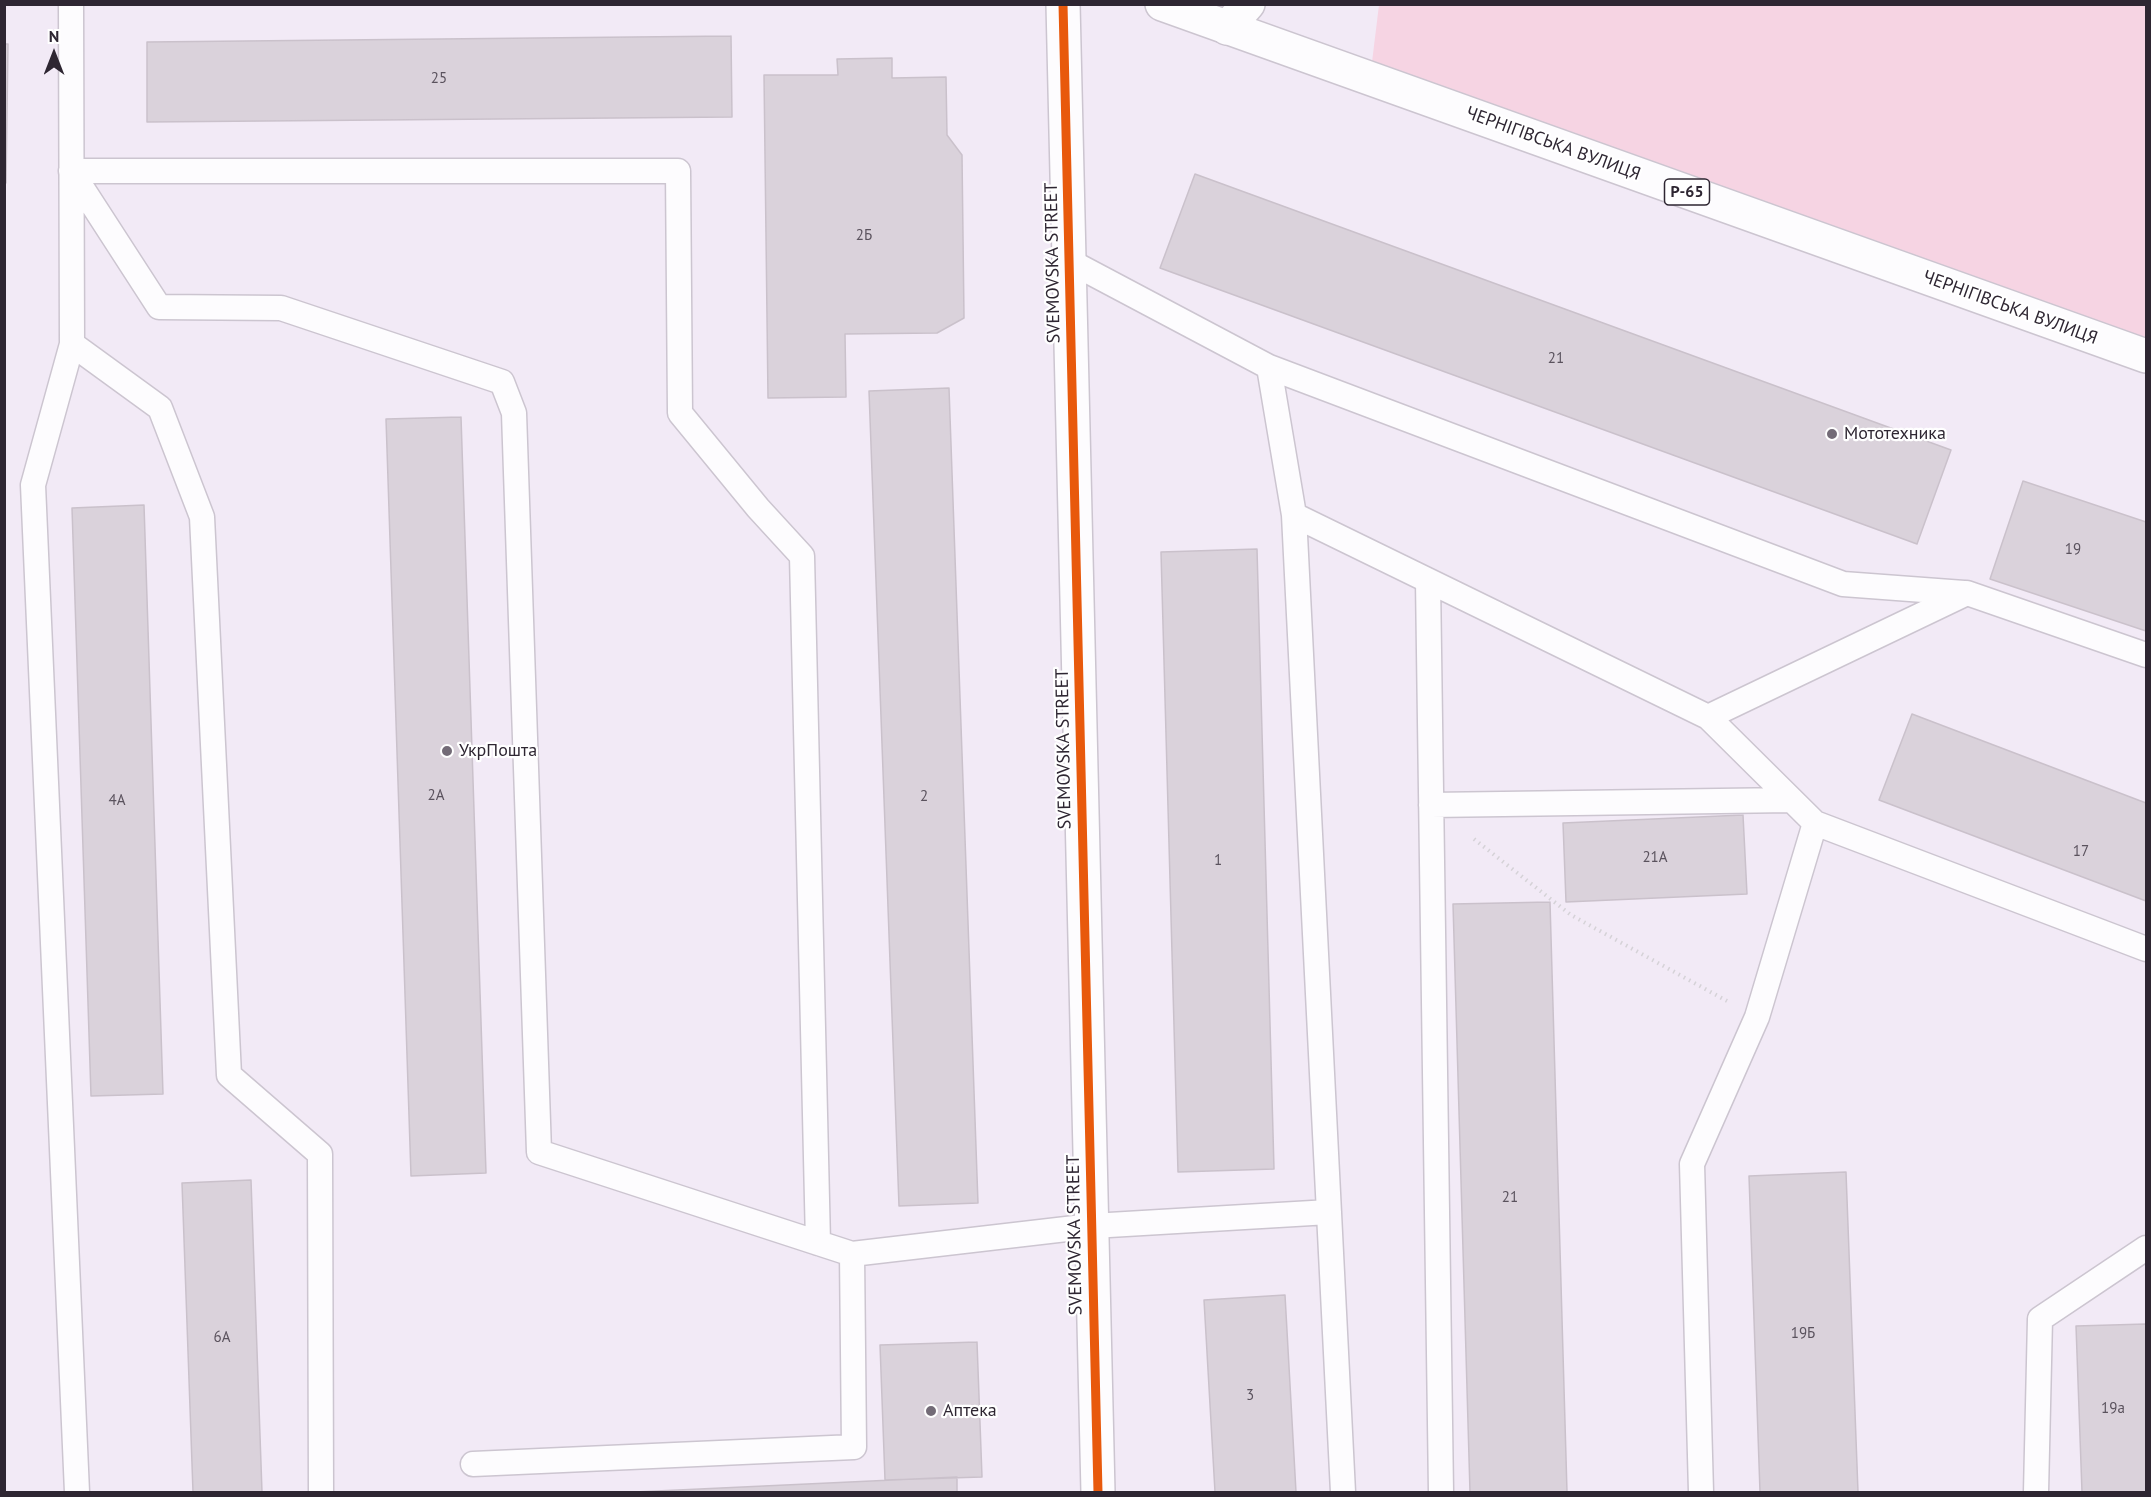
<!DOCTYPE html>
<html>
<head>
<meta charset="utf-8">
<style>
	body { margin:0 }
	#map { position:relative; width:2151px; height:1497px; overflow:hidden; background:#f2eaf6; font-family:"PT Sans",sans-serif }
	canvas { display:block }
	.frame { position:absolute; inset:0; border:6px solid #2e2632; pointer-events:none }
	.north { position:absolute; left:24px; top:24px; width:60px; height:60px; -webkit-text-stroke:4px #fff; paint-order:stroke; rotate:0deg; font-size:16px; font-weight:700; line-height:24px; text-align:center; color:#2e2632 }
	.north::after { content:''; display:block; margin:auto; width:21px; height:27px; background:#2e2632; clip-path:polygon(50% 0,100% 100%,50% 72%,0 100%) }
</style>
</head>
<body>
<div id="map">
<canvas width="2151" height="1497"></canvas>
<div class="frame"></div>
<div class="north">N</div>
</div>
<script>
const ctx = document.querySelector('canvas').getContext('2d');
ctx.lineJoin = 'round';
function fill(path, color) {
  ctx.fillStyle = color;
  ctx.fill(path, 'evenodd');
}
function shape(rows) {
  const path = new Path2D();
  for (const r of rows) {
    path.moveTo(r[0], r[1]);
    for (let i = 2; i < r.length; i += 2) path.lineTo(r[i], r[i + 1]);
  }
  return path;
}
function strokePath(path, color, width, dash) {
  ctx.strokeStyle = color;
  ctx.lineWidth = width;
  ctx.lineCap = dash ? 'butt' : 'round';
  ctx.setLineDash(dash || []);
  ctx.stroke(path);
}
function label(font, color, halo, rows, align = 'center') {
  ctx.font = font + ' "PT Sans",sans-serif';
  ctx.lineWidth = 4.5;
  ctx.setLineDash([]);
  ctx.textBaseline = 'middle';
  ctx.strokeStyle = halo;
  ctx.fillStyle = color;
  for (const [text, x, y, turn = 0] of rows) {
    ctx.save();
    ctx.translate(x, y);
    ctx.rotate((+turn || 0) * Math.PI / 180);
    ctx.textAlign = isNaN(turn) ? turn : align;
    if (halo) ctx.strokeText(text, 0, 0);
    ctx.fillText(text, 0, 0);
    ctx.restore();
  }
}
const green = shape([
	[1379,5,2146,5,2146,339,1372,62]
]);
const building = shape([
	[731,36,732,117,147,122,147,42,731,36],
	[4,44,8,44,6,183,4,183,4,44],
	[892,58,892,78,946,77,947,135,962,155,964,318,937,333,845,334,846,397,768,398,764,75,838,75,837,59,892,58],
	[1195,174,1951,450,1917,544,1160,268,1195,174],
	[949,388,978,1203,899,1206,869,391,949,388],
	[461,417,486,1173,411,1176,386,419,461,417],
	[2023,481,2146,522,2146,631,1990,579,2023,481],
	[144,505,163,1094,91,1096,72,508,144,505],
	[1257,549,1274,1169,1178,1172,1161,552,1257,549],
	[1912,714,2146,803,2146,901,1879,800,1912,714],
	[1743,815,1747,894,1566,902,1563,823,1743,815],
	[1550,902,1567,1492,1470,1492,1453,904,1550,902],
	[1846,1172,1858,1492,1760,1492,1749,1176,1846,1172],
	[251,1180,262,1492,193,1492,182,1183,251,1180],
	[1285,1295,1296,1492,1215,1492,1204,1300,1285,1295],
	[2146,1324,2146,1492,2082,1492,2076,1326,2146,1324],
	[977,1342,982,1477,885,1480,880,1345,977,1342],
	[957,1477,957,1492,635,1492,957,1477]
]);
const path = shape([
	[1474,839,1571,915,1727,1001]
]);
const service = shape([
	[71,4,72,344,33,485,77,1492],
	[71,171,678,171,680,413,758,508,802,556,818,1243],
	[71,171,159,307,281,308,502,382,514,413,539,1152,852,1254],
	[1069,261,1269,367,1294,515,1708,717,1967,593,2146,655],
	[72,344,160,408,202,517,229,1075,320,1154,321,1492],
	[1269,367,1843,584,1964,593],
	[1294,515,1343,1492],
	[1428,581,1441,1492],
	[1708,717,1815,823,2146,949],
	[1431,805,1791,800],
	[473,1464,854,1447,852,1254,1092,1226,1329,1212],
	[1701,1492,1692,1164,1757,1017,1815,823],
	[2036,1492,2040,1319,2146,1248]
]);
const minor = shape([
	[1063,4,1098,1492],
	[1227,28,1248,4]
]);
const primary = shape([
	[1162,4,2146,356]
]);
const cycleway = shape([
	[1063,4,1098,1492]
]);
const markers = [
	[1832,434,6,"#736b77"],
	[447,751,6,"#736b77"],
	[931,1411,6,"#736b77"]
];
const numberNames = [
	["25",439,79],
	["2Б",864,236],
	["21",1556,359],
	["19",2073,550],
	["2А",436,796],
	["2",924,797],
	["4А",117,801],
	["17",2081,852],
	["21А",1655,858],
	["1",1218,861],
	["21",1510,1198],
	["19Б",1803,1334],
	["6А",222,1338],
	["3",1250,1396],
	["19а",2113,1409]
];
const shields = [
	[1687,192,45]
];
const shieldNames = [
	["Р-65",1687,192]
];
const streetNames = [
	["ЧЕРНІГІВСЬКА ВУЛИЦЯ",1553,144,20],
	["SVEMOVSKA STREET",1053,263,-91],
	["ЧЕРНІГІВСЬКА ВУЛИЦЯ",2010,308,20],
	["SVEMOVSKA STREET",1064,749,-91],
	["SVEMOVSKA STREET",1075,1235,-91]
];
const poiNames = [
	["Мототехника",1844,434],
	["УкрПошта",459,751],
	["Аптека",943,1411]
];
fill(green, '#f6d4e3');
fill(building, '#dad2db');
strokePath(building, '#cac1cb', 1.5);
strokePath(service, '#ccc5d0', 27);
strokePath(minor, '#ccc5d0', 36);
strokePath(primary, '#ccc5d0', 36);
strokePath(path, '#d5d2d7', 4, [1.5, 4.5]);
strokePath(service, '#fdfcfe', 24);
strokePath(minor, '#fdfcfe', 33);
strokePath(primary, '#fdfcfe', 33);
strokePath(cycleway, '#e8590c', 9);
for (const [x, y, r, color] of markers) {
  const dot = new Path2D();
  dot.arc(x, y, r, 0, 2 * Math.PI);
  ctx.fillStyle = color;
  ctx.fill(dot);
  strokePath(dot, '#fff', 2);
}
label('15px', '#5a525d', null, numberNames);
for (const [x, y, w] of shields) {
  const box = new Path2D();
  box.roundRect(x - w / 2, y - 13, w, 26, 4.5);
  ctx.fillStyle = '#fff';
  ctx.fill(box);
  strokePath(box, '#2e2632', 1.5);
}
label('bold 16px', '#2e2632', null, shieldNames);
label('18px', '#2e2632', '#fff', streetNames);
label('18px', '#2e2632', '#fff', poiNames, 'left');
</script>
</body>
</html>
